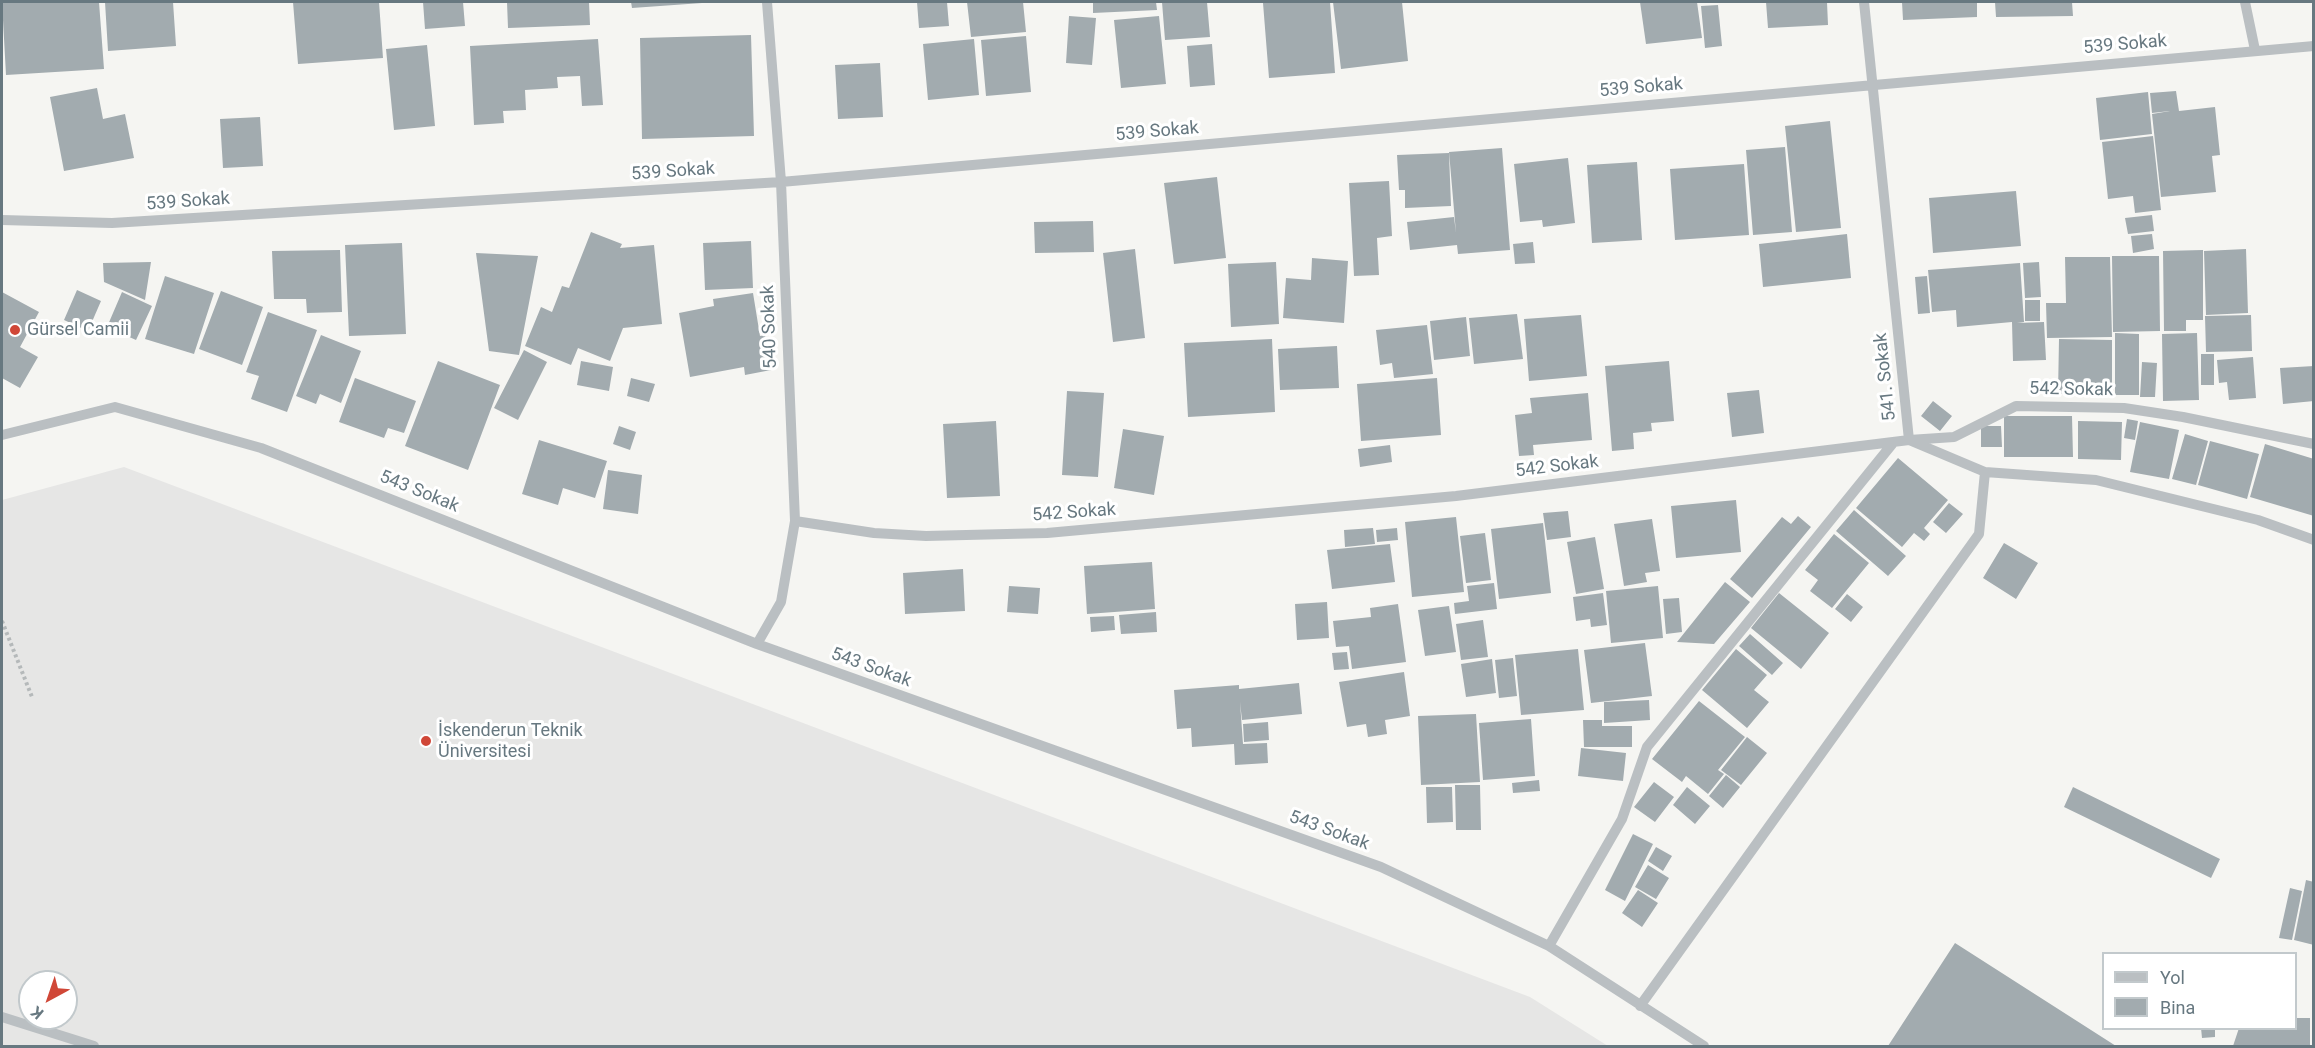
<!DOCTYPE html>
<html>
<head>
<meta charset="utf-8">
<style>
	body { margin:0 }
	#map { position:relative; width:2315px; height:1048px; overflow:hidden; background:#f5f5f2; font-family:Roboto,sans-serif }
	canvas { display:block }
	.frame { position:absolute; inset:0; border:3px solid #677880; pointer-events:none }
	.legend { position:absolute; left:2102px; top:952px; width:195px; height:78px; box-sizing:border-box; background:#fff; border:2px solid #c2c9cc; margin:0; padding:8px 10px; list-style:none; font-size:18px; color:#677880 }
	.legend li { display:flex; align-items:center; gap:12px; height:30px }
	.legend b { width:30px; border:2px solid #c2c9cc }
	.north { position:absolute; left:18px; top:970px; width:60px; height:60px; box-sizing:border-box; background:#fff; border:2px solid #c2c9cc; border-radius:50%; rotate:220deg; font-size:16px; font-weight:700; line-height:24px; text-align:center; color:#677880 }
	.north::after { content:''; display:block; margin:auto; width:21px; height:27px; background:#d04737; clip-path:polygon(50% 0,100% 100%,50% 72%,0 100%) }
</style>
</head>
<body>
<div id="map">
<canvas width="2315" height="1048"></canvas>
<div class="frame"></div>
<ul class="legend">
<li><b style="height:8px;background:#babfc2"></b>Yol</li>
<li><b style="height:16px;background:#a2abaf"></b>Bina</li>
</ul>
<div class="north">K</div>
</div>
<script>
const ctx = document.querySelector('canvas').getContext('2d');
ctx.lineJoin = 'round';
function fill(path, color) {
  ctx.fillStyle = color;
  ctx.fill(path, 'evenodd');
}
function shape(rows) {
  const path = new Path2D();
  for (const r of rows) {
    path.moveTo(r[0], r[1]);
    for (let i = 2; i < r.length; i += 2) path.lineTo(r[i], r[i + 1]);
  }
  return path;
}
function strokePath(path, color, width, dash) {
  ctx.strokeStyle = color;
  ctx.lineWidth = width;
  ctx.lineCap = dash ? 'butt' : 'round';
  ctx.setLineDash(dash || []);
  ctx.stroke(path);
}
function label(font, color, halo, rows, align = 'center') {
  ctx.font = font + ' Roboto,sans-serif';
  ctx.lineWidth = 6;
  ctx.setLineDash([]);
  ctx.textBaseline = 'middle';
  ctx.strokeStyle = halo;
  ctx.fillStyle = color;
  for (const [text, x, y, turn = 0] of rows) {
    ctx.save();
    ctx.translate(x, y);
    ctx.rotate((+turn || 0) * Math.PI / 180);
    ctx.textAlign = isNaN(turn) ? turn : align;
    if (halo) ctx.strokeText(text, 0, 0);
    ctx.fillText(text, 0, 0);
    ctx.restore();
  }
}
const built = shape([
	[124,467,1530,997,1608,1046,2,1046,2,500],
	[30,982,66,982,66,1018,30,1018]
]);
const building = shape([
	[2,2,99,2,104,69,6,75],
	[105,2,173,2,176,46,108,51],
	[293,2,379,2,383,58,298,64],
	[423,2,463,2,465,26,425,29],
	[507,2,589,2,590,25,508,28],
	[631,2,702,2,702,3,632,8],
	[917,2,947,2,949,26,919,28],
	[967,2,1023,2,1026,32,971,37],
	[1093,2,1156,2,1157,10,1093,13],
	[1162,2,1207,2,1210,37,1165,40],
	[1279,2,1330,2,1335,73,1269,78,1263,3],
	[1333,2,1402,2,1408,61,1341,69],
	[1640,2,1697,2,1702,38,1646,44],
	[1766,2,1827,2,1828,25,1768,28],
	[1902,2,1977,2,1977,17,1903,20],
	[1995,2,2072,2,2073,16,1996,17],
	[1718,5,1722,46,1705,48,1701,6],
	[1069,16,1096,18,1092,65,1066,63],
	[1159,16,1166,84,1121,88,1114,20],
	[751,35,754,136,642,139,640,38],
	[1026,36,1031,92,986,96,981,40],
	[598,39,603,105,582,106,580,76,557,77,558,88,525,90,526,110,503,111,504,123,474,125,470,46],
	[974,39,979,95,928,100,923,44],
	[1212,44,1215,85,1190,87,1187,46],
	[427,45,435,126,394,130,386,49],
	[880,63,883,117,838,119,835,65],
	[97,88,103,119,125,114,134,158,64,171,50,97],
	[2176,91,2179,111,2215,107,2220,155,2212,156,2216,192,2161,197,2152,114,2170,111,2152,113,2150,93],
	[2148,92,2152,134,2100,140,2096,98],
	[260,117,263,166,223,168,220,119],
	[1830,121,1841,228,1796,232,1785,126],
	[2153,136,2161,210,2135,213,2133,196,2108,199,2102,142],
	[1785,147,1792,232,1753,235,1746,150],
	[1502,148,1510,250,1458,254,1457,245,1410,250,1407,222,1454,217,1456,233,1449,152],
	[1449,153,1451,206,1405,208,1405,190,1399,190,1397,155],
	[1568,158,1575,223,1543,227,1542,220,1520,222,1514,164],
	[1637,162,1642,240,1592,243,1587,165],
	[1744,164,1749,235,1675,240,1670,169],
	[1217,177,1226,258,1174,264,1164,183],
	[1389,181,1392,236,1377,238,1379,275,1354,276,1349,183],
	[2016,191,2021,246,1933,253,1929,198],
	[2152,215,2154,231,2128,234,2125,218],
	[1093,221,1094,252,1035,253,1034,222],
	[591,232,622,244,620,248,654,245,662,324,623,328,610,361,578,348,571,365,525,346,541,307,552,312,562,286,569,288],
	[1847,234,1851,278,1763,287,1759,244],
	[2152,234,2154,249,2133,253,2131,236],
	[751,241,753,288,705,290,703,243],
	[1533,242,1535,263,1515,264,1513,244],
	[402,243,406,334,349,336,345,245],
	[1135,249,1145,338,1113,342,1103,253],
	[2246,249,2248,313,2206,315,2204,251],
	[340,250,342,312,307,313,306,299,274,299,272,251],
	[2203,250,2203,320,2186,320,2186,331,2164,331,2163,251],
	[476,253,538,256,519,355,489,351],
	[2112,256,2159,256,2160,331,2113,332],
	[2065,257,2110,257,2112,337,2047,338,2046,303,2066,303],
	[1312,258,1348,261,1344,323,1283,318,1286,278,1311,280],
	[151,262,145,300,104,282,103,263],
	[1276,262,1279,324,1231,327,1228,264],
	[2039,262,2041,297,2025,298,2023,263],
	[2020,263,2024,322,2017,323,2044,322,2046,360,2013,361,2012,322,1957,327,1956,310,1932,312,1928,270],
	[165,276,214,293,194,354,145,339],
	[1927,276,1930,313,1918,314,1915,277],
	[77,290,101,301,88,331,64,320],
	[221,291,263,307,242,365,199,349],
	[2,292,39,312,20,347,38,357,20,388,2,378],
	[122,292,152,306,136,340,107,327],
	[753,293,760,336,765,335,771,370,745,375,744,367,690,377,679,313,714,306,713,299],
	[2025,300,2040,300,2040,321,2025,321],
	[268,312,317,330,287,412,251,399,259,376,246,372],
	[1517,314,1523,359,1474,364,1469,318],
	[1581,315,1587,376,1529,381,1524,319],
	[2251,315,2252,351,2206,352,2205,316],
	[1466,317,1470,356,1434,360,1430,321],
	[1427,325,1433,374,1394,378,1392,363,1380,365,1376,330],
	[2115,333,2139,334,2139,395,2115,395],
	[2197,333,2199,400,2163,401,2162,334],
	[321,335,361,351,341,403,320,394,316,404,296,396],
	[1272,339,1275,412,1188,417,1184,343],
	[2059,339,2112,340,2112,394,2058,394],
	[1337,346,1339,388,1280,390,1278,349],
	[524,350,547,362,518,420,494,408],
	[2201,354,2214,354,2214,385,2201,385],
	[2253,357,2256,398,2229,400,2227,382,2219,383,2217,360],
	[438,361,500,385,468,470,405,446],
	[581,361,613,367,609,391,577,385],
	[1669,361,1674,421,1651,423,1652,431,1633,433,1634,449,1612,451,1605,366],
	[2142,362,2157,363,2155,397,2140,397],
	[2314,366,2314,401,2283,404,2280,368],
	[355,378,416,401,404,433,388,428,384,438,339,422],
	[631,378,655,384,649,402,627,396],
	[1437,378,1441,435,1361,441,1357,384],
	[1759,390,1764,433,1732,437,1727,393],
	[1067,391,1104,393,1098,477,1062,475],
	[1588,393,1592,440,1533,445,1534,455,1519,456,1515,415,1532,413,1530,398],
	[1933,401,1952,416,1940,431,1921,416],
	[2004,416,2072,416,2073,457,2004,457],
	[2127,419,2138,421,2135,440,2124,438],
	[996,421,1000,496,947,498,943,424],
	[2078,421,2122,422,2121,460,2078,459],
	[2140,422,2179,430,2169,479,2130,472],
	[619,426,636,432,630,450,613,444],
	[1981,426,2001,426,2002,447,1981,447],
	[1123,429,1164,436,1154,495,1114,488],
	[2185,434,2208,441,2196,485,2172,479],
	[539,440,607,461,595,498,563,488,558,505,522,494],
	[2210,441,2259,454,2247,499,2198,485],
	[2265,444,2314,459,2314,516,2250,497],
	[1390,445,1392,462,1360,467,1358,449],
	[1898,458,1948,500,1924,528,1930,534,1924,541,1914,533,1902,547,1856,508],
	[608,470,642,475,638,514,603,509],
	[1736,500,1741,552,1676,558,1671,506],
	[1949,503,1963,514,1946,533,1933,522],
	[1854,510,1906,556,1888,576,1836,531],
	[1568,511,1571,537,1547,540,1543,513],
	[1798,516,1811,527,1752,598,1730,579,1782,517,1791,524],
	[1456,517,1464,592,1412,597,1405,522],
	[1652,519,1660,571,1645,573,1647,582,1624,586,1614,524],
	[1543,523,1551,593,1499,599,1491,529],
	[1373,528,1375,544,1345,547,1344,530],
	[1397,528,1398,540,1377,542,1376,530],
	[1485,533,1491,580,1466,583,1460,536],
	[1834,534,1869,563,1832,608,1810,591,1818,580,1805,570],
	[1595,537,1604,589,1576,594,1567,542],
	[2004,543,2038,563,2016,599,1983,578],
	[1390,544,1395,582,1332,589,1327,550],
	[1152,562,1155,609,1087,614,1084,566],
	[963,569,965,611,905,614,903,573],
	[1725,582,1750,602,1714,644,1677,642],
	[1494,583,1497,609,1455,614,1454,603,1469,601,1467,586],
	[1009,586,1040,588,1038,614,1007,612],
	[1658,586,1663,638,1611,643,1606,591],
	[1603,593,1607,625,1591,627,1590,619,1576,621,1573,597],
	[1779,593,1829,633,1801,669,1751,628],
	[1847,594,1863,607,1851,622,1835,609],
	[1679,598,1682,632,1666,634,1663,599],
	[1327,602,1329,638,1297,640,1295,604],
	[1398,604,1406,662,1352,669,1349,646,1336,647,1333,621,1371,617,1370,608],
	[1449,606,1456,652,1425,656,1418,610],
	[1156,612,1157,632,1121,634,1119,615],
	[1114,616,1115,630,1091,632,1090,617],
	[1483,620,1488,657,1461,660,1456,624],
	[1750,634,1783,663,1772,675,1739,646],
	[1645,643,1652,696,1591,703,1584,650],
	[1578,649,1584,710,1521,715,1515,655],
	[1736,649,1767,675,1754,690,1769,702,1747,728,1702,690],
	[1347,652,1349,669,1334,670,1332,653],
	[1513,658,1517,696,1499,698,1495,660],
	[1492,659,1496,693,1466,697,1461,664],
	[1404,672,1410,716,1385,720,1387,734,1368,737,1366,724,1347,727,1339,682],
	[1299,683,1302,714,1242,720,1240,702,1243,744,1267,743,1268,763,1235,765,1234,744,1192,747,1191,728,1177,729,1174,690,1239,685,1239,689],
	[1649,700,1650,720,1604,723,1604,702],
	[1699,701,1745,737,1718,770,1724,774,1708,794,1686,776,1682,782,1652,759],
	[1476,714,1480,782,1421,785,1418,716],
	[1531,719,1535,776,1483,780,1479,723],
	[1583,720,1602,720,1602,726,1632,726,1632,747,1584,747],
	[1268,722,1269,740,1244,742,1243,724],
	[1747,737,1767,753,1741,785,1721,770],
	[1581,748,1626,753,1623,781,1578,776],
	[1726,775,1740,787,1723,808,1709,796],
	[1539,780,1540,791,1513,793,1512,783],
	[1654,782,1674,797,1655,822,1634,807],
	[1455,785,1480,785,1481,830,1456,830],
	[1426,787,1452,787,1453,822,1427,823],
	[1687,787,1710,806,1695,824,1673,805],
	[2073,787,2220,859,2211,878,2064,807],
	[1633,834,1653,844,1625,901,1605,890],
	[1656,847,1672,856,1663,871,1648,861],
	[1648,865,1669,878,1656,899,1635,887],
	[2306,880,2314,882,2314,945,2294,940],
	[2290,888,2302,891,2292,940,2279,938],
	[1638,890,1658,903,1642,927,1622,913],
	[1955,943,2116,1046,1888,1046],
	[2296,1018,2310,1018,2310,1046,2233,1046,2239,1028,2296,1028],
	[2201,1028,2215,1028,2215,1037,2202,1038]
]);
const path = shape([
	[2,621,32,697]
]);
const minor = shape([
	[1864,2,1909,440,1985,472,2096,480,2258,520,2314,540],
	[2245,2,2255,50],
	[2,220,112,223,781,182,2314,46],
	[2,435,115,407,261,448,757,644,1381,867,1549,946,1704,1046],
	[795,521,874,533,926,536,1047,533,1456,496,1909,440,1954,437,2016,406,2124,408,2183,417,2314,444],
	[757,644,781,602,795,521,781,182,767,2],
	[1549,946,1622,819,1647,747,1893,443],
	[1640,1006,1979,534,1985,472],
	[2,1017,94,1046]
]);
const markers = [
	[15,330,6,"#d04737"],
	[426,741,6,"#d04737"]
];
const streetNames = [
	["539 Sokak",2125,45,-5],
	["539 Sokak",1641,88,-5],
	["539 Sokak",1157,132,-5],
	["539 Sokak",673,172,-4],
	["539 Sokak",188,202,-4],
	["540 Sokak",770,327,-92],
	["541. Sokak",1886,377,-96],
	["542 Sokak",2071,390,1],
	["542 Sokak",1557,467,-7],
	["543 Sokak",419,492,22],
	["542 Sokak",1074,513,-4],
	["543 Sokak",871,668,20],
	["543 Sokak",1329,831,20]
];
const poiNames = [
	["Gürsel Camii",27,330],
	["İskenderun Teknik",438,731],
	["Üniversitesi",438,752]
];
fill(built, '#e6e6e5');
fill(building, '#a2abaf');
strokePath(path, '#b5b9ba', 4, [3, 3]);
strokePath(minor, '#babfc2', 10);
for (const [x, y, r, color] of markers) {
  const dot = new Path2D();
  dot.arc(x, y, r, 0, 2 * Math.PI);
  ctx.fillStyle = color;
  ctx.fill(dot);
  strokePath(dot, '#fff', 2);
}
label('18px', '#677880', '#fff', streetNames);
label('18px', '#677880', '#fff', poiNames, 'left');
</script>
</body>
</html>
